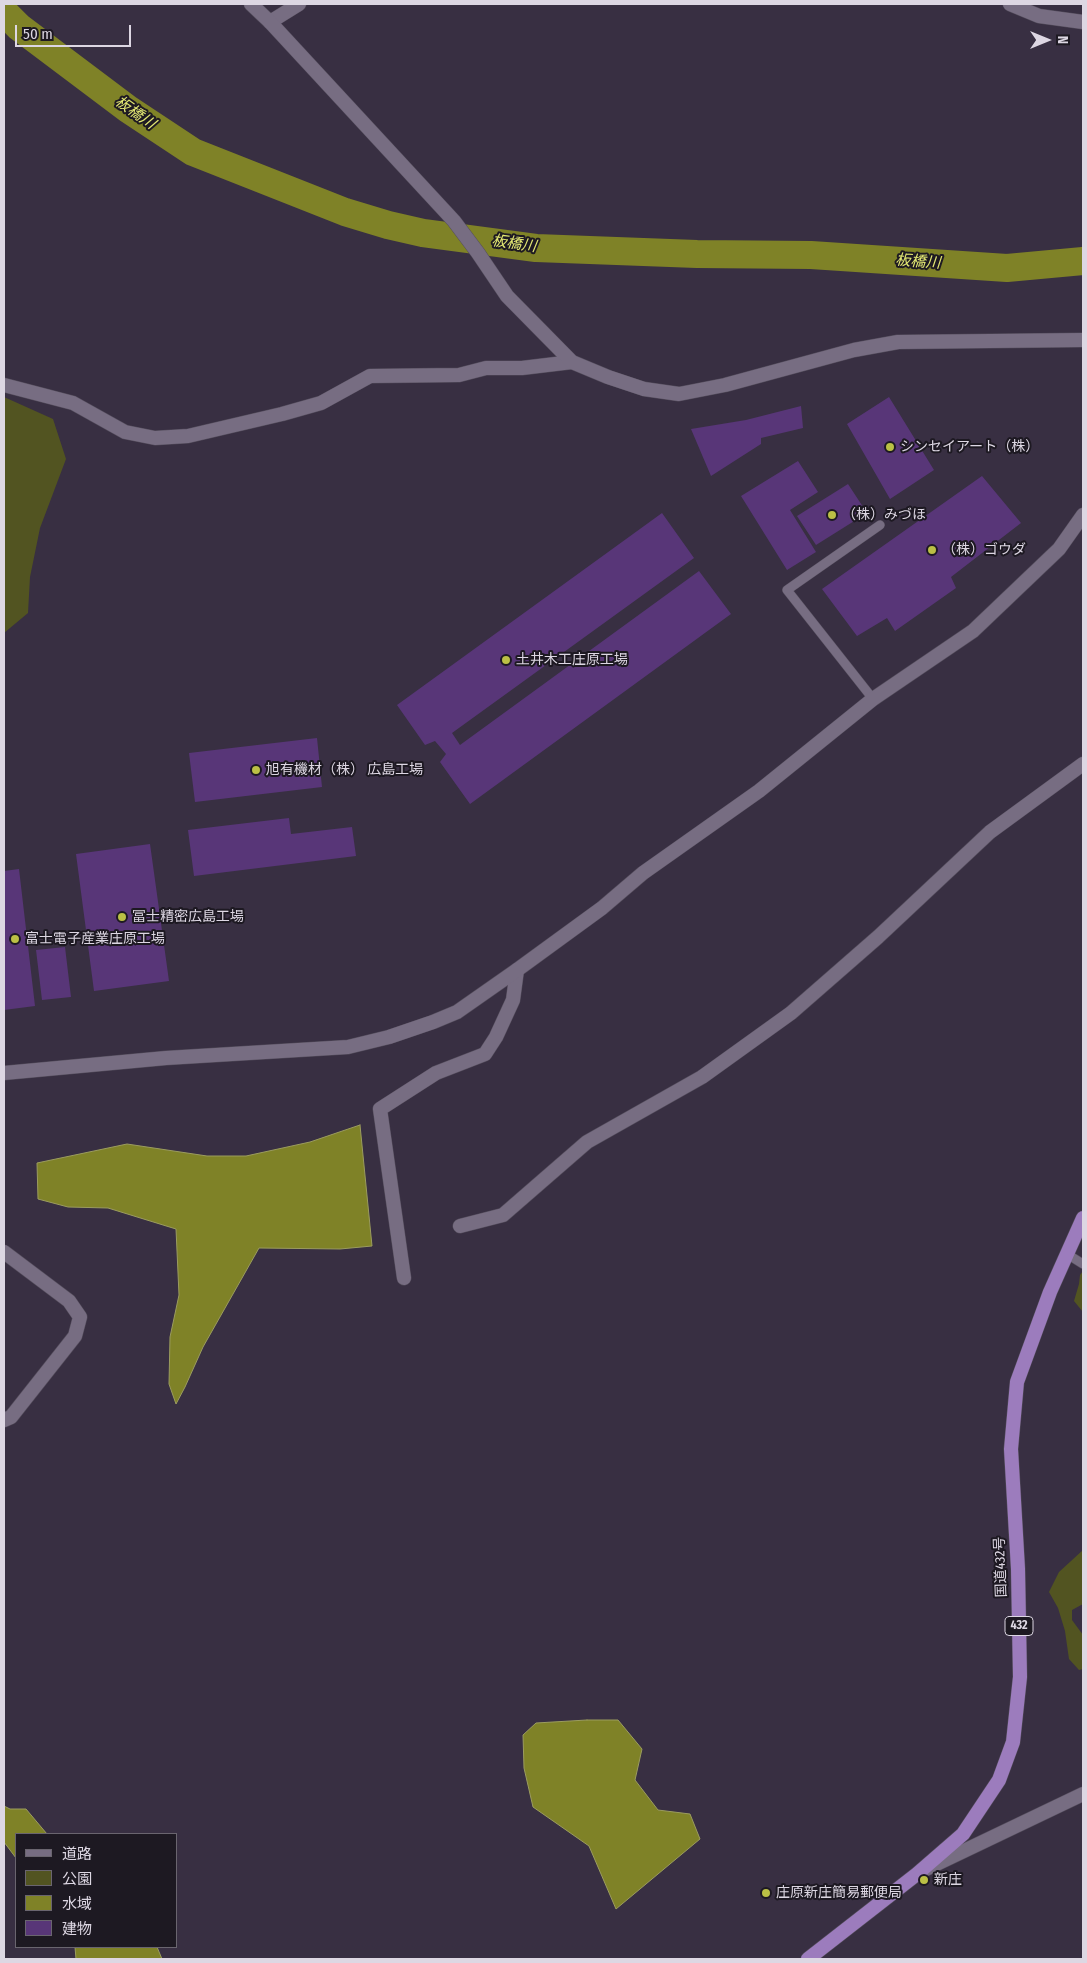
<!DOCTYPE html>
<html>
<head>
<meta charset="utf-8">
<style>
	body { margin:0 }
	#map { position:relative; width:1087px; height:1963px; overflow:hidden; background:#382f42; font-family:"Fira Sans Condensed","Noto Sans JP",sans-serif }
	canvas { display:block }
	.frame { position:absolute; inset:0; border:5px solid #ddd7e3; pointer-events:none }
	.legend { position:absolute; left:15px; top:1833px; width:162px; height:115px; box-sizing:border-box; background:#1d1922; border:1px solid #6a656f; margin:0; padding:6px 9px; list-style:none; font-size:15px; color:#ddd7e3 }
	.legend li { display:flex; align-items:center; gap:10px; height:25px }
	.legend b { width:25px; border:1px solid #6a656f }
	.north { position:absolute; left:1022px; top:15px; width:50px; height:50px; -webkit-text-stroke:4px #1d1922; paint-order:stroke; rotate:90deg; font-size:14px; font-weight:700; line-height:20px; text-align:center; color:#ddd7e3 }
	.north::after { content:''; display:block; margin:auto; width:18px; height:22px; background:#ddd7e3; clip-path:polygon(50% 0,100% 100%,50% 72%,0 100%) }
	.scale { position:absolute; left:15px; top:25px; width:116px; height:22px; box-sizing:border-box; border:2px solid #ddd7e3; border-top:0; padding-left:6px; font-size:15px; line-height:18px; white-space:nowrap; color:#ddd7e3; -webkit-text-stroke:4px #1d1922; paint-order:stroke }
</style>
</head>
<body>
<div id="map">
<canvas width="1087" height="1963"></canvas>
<div class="frame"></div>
<ul class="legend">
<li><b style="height:6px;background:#776d82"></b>道路</li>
<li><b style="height:14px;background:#525421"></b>公園</li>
<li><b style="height:14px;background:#7f8227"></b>水域</li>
<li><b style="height:14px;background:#583678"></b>建物</li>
</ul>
<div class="north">N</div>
<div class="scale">50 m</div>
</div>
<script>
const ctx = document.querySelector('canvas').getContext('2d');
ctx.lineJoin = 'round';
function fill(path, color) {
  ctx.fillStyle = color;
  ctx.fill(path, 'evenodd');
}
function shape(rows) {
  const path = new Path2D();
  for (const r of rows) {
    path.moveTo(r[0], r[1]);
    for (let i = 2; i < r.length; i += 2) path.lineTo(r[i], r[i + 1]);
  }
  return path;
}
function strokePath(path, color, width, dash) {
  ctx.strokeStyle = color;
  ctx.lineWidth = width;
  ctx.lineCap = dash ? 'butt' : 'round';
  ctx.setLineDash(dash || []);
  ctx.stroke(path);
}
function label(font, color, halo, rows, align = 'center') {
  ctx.font = font + ' "Fira Sans Condensed","Noto Sans JP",sans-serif';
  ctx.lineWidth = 4;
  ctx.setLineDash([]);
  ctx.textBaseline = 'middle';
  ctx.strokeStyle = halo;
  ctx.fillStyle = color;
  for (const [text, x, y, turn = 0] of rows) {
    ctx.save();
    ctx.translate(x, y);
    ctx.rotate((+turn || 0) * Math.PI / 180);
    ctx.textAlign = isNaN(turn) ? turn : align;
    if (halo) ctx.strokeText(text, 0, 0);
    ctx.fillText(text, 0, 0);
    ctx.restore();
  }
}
const green = shape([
	[4,397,53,419,66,459,40,528,30,577,28,613,4,633],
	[1083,1271,1083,1312,1074,1301,1079,1284,1080,1275],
	[1083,1550,1083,1604,1072,1610,1072,1620,1083,1635,1083,1669,1079,1670,1069,1659,1065,1631,1058,1608,1049,1592,1059,1572]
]);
const water = shape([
	[360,1125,372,1246,340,1249,259,1248,203,1347,185,1387,176,1404,169,1384,170,1337,179,1295,176,1229,108,1208,68,1207,38,1199,37,1163,127,1144,207,1156,246,1156,310,1142,360,1125],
	[587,1720,618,1720,642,1749,635,1780,658,1810,690,1814,700,1839,616,1909,589,1846,533,1807,524,1768,523,1735,536,1723,587,1720],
	[4,1806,10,1809,26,1809,47,1834,16,1834,16,1858,4,1842,4,1806],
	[75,1947,157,1947,162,1959,76,1959,75,1947]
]);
const river = shape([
	[4,12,19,27,128,109,193,152,345,212,388,225,423,233,536,248,697,254,811,255,1007,268,1083,261]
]);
const building = shape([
	[889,397,934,470,890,499,847,424],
	[801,406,803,428,761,438,761,444,711,476,691,429,746,420],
	[798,461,818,492,790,510,816,552,787,570,741,496],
	[982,476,1021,523,951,577,956,588,895,631,887,618,857,636,822,589],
	[848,484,867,513,816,545,797,516],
	[662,513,694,558,452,733,460,745,699,571,731,614,470,804,440,762,446,754,435,741,425,745,397,705],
	[317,738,322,787,195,802,189,753],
	[289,818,291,834,352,827,356,856,194,876,188,830],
	[150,844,169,981,94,991,76,854],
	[19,869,35,1006,4,1010,4,871],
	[65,947,71,997,42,1000,36,950]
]);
const service = shape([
	[873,699,787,590,880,525],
	[1067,1254,1083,1264]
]);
const minor = shape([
	[1010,4,1039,16,1083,22],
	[270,22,299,4],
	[4,385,73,403,125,432,155,438,188,436,282,414,321,403,370,376,459,375,486,368,522,368,572,362],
	[460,1226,503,1215,587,1142,702,1077,791,1013,878,937,990,832,1083,764],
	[4,1252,69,1301,80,1317,75,1336,11,1417,4,1420],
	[404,1278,380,1109,436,1073,485,1054,496,1037,513,1000,517,970],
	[924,1870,1083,1794]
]);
const tertiary = shape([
	[251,4,270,22,454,221,478,253,507,296,572,362,608,377,644,389,679,394,725,385,854,350,898,342,1083,340],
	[4,1073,166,1058,348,1047,389,1037,433,1022,457,1012,517,970,602,908,643,873,759,791,873,699,973,631,1059,549,1083,515]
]);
const trunk = shape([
	[808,1959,917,1874,963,1834,999,1780,1013,1742,1020,1677,1018,1569,1011,1449,1017,1382,1050,1292,1083,1218]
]);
const markers = [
	[890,447,5,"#bbc045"],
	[832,515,5,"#bbc045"],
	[932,550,5,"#bbc045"],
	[506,660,5,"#bbc045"],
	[256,770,5,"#bbc045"],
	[122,917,5,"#bbc045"],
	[15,939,5,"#bbc045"],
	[924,1880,5,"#bbc045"],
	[766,1893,5,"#bbc045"]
];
const shields = [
	[1019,1626,28]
];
const shieldNames = [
	["432",1019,1626]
];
const poiNames = [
	["シンセイアート（株）",900,447],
	["（株）みづほ",842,515],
	["（株）ゴウダ",942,550],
	["土井木工庄原工場",516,660],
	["旭有機材（株） 広島工場",266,770],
	["冨士精密広島工場",132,917],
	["富士電子産業庄原工場",25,939],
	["新庄",934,1880],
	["庄原新庄簡易郵便局",776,1893]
];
const streetNames = [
	["国道432号",1001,1567,-92]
];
const waterNames = [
	["板橋川",135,113,35],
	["板橋川",514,244,8],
	["板橋川",918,262,4]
];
fill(green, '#525421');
fill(water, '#7f8227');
strokePath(water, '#9b9c5f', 1);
strokePath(river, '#7f8227', 28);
fill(building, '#583678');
strokePath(service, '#544d5c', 10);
strokePath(minor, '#544d5c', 15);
strokePath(tertiary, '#544d5c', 15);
strokePath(trunk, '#544d5c', 15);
strokePath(service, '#776d82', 9);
strokePath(minor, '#776d82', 14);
strokePath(tertiary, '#776d82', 14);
strokePath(trunk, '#9c7cbd', 14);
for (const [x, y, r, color] of markers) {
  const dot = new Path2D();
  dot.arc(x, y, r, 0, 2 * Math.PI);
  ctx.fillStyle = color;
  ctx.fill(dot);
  strokePath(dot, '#1d1922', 2);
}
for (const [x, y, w] of shields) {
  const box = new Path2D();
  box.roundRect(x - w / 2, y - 9.5, w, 19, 4);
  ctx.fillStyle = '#1d1922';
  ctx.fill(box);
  strokePath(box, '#ddd7e3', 1);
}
label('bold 12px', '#ddd7e3', null, shieldNames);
label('14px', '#ddd7e3', '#1d1922', poiNames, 'left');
label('14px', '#ddd7e3', '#1d1922', streetNames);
label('italic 15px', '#e4e973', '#1d1922', waterNames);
</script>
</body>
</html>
